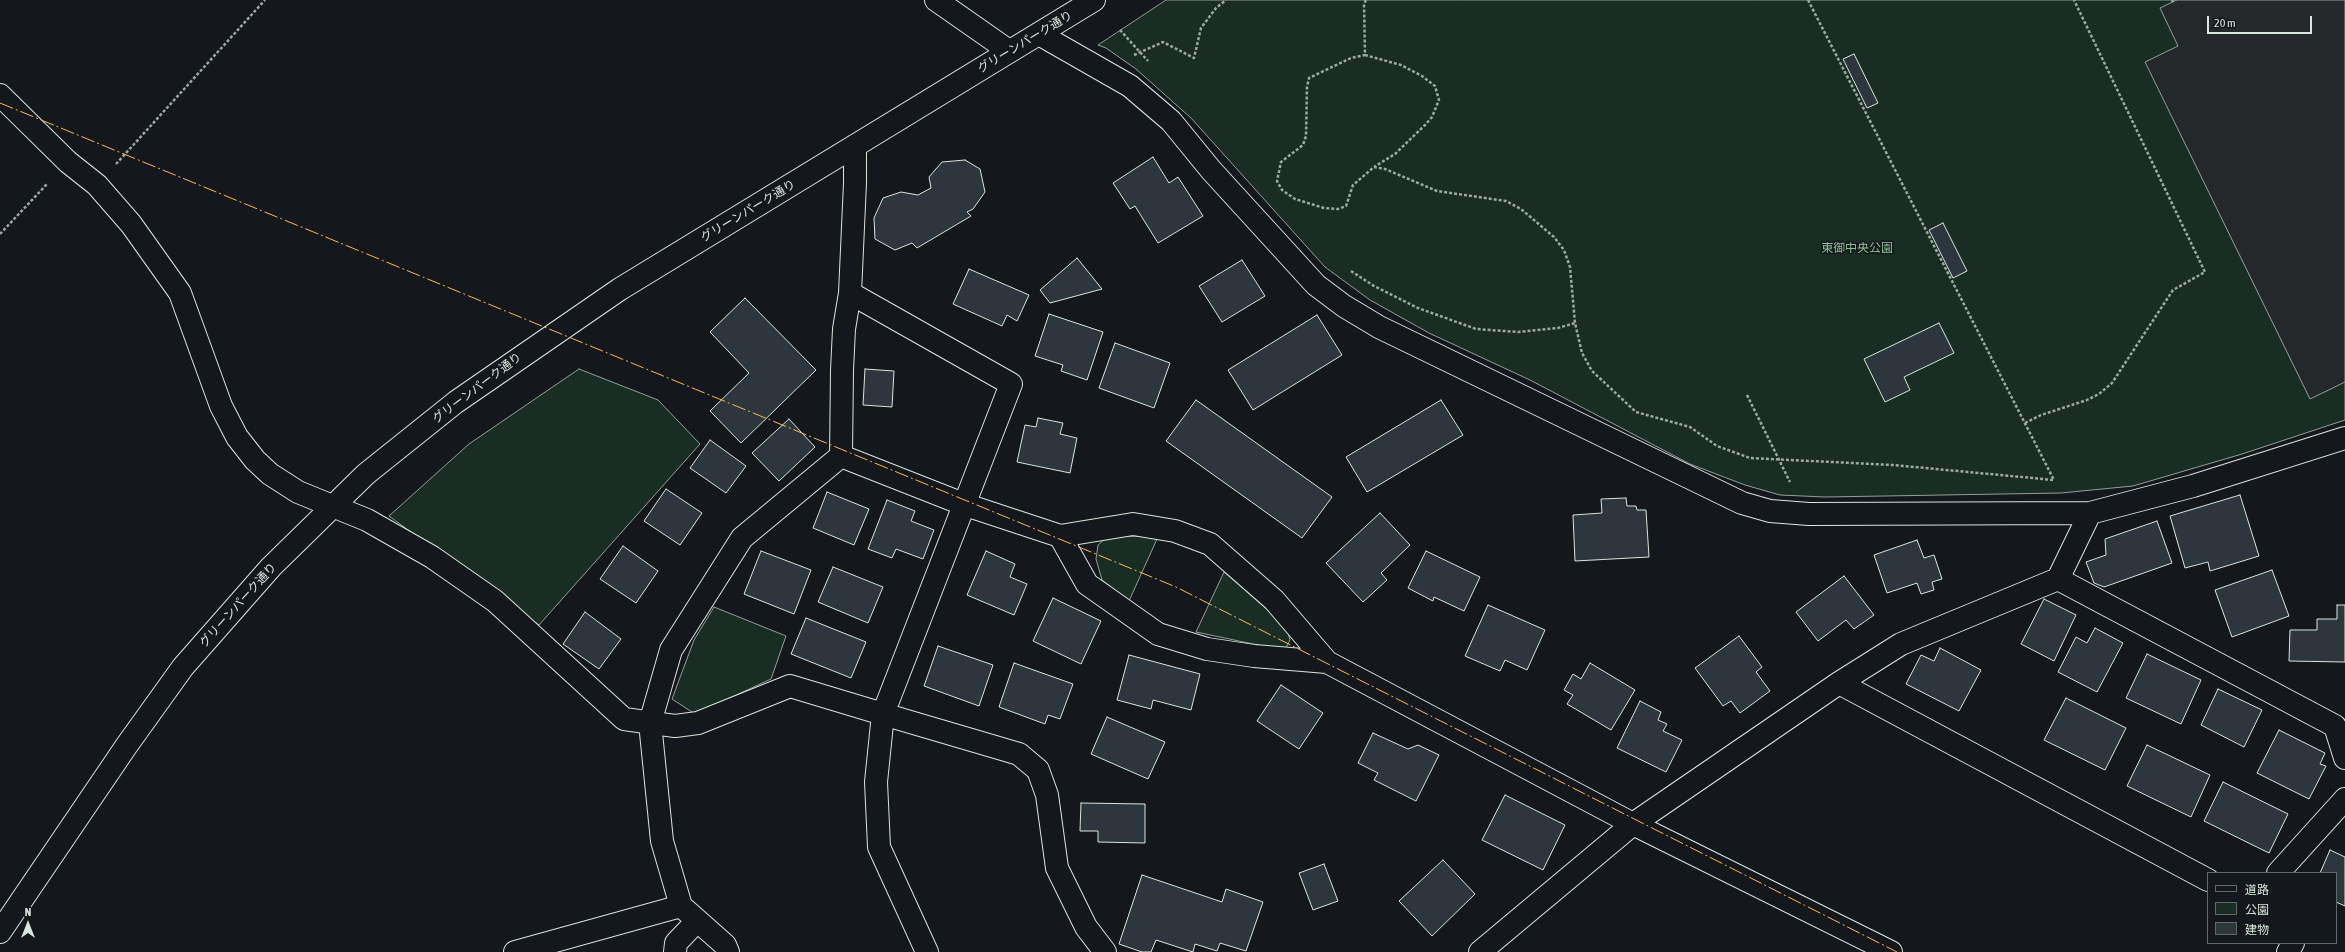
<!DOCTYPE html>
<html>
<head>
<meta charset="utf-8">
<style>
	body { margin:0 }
	#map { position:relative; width:2345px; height:952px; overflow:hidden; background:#14181c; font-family:"Asap Condensed","Noto Sans JP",sans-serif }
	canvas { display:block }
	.legend { position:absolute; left:2207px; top:872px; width:130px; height:72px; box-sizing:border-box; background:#14181c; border:1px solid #626a69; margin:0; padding:5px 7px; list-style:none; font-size:12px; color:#d8e6dc }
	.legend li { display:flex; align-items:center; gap:8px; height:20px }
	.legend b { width:20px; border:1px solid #626a69 }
	.north { position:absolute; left:8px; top:904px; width:40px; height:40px; -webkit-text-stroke:3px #14181c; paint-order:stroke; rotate:0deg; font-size:11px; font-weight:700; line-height:16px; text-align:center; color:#d8e6dc }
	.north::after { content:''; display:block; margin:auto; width:14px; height:18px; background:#d8e6dc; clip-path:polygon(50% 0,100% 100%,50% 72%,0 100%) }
	.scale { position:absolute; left:2207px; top:16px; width:105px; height:18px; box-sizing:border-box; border:2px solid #d8e6dc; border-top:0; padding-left:5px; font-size:12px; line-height:14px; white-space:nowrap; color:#d8e6dc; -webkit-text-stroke:3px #14181c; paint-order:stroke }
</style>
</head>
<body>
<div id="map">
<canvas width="2345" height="952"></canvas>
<ul class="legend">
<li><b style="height:5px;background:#14181c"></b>道路</li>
<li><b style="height:11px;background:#1a2d24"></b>公園</li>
<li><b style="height:11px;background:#2c363c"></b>建物</li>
</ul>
<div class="north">N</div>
<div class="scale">20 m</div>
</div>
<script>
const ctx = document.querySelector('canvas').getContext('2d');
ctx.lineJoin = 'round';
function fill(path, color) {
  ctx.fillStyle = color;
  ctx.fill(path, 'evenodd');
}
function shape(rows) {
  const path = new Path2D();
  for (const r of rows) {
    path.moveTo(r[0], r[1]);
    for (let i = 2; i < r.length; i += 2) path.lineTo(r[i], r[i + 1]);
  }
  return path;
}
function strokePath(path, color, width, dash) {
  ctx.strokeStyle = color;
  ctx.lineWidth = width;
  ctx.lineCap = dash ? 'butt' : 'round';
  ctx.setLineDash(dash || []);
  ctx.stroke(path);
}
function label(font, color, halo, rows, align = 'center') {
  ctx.font = font + ' "Asap Condensed","Noto Sans JP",sans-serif';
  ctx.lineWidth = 3;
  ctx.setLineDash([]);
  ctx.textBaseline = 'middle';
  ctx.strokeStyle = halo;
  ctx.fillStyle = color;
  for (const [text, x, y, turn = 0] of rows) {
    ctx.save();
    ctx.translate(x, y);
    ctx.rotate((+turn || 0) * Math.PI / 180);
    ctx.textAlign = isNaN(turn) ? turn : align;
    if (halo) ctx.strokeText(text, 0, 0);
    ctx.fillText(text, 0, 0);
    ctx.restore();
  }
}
const green = shape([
	[1166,0,2345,0,2345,420,2242,454,2133,486,2061,493,1825,497,1780,495,1745,485,1690,464,1530,380,1429,333,1370,300,1325,267,1191,118,1136,69,1106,48,1098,45,1166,0],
	[579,369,658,400,700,444,539,625,389,516,469,444,579,369],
	[1143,536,1157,539,1129,601,1102,580,1096,559,1098,545,1107,537,1143,536],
	[1224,572,1286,626,1290,640,1286,648,1282,650,1196,632,1224,572],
	[714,607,786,636,771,679,695,714,672,699,694,640,714,607]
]);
const parking = shape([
	[2177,0,2345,0,2345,382,2310,399,2145,62,2178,46,2160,8,2177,0]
]);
const building = shape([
	[1854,54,1878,103,1867,108,1843,59,1854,54],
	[1153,157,1169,183,1178,177,1203,216,1158,243,1135,206,1130,209,1113,183,1153,157],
	[965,160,980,169,985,192,973,209,967,212,971,216,917,248,912,243,895,250,875,239,874,218,883,198,901,192,918,195,931,188,929,177,942,162,965,160],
	[1943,223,1967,271,1953,278,1929,230,1943,223],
	[1077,258,1102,289,1050,303,1040,290,1077,258],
	[1242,260,1265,296,1222,322,1199,286,1242,260],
	[969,269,1029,295,1017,321,1007,315,1002,326,953,304,969,269],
	[745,298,816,370,741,443,710,411,749,373,710,332,745,298],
	[1049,314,1103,332,1087,380,1061,371,1063,365,1035,356,1049,314],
	[1317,315,1342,355,1253,410,1228,370,1317,315],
	[1939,323,1954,353,1904,377,1910,390,1885,402,1864,359,1939,323],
	[1115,343,1170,363,1154,408,1099,388,1115,343],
	[865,369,894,371,892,407,863,405,865,369],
	[1196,400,1332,497,1302,538,1166,441,1196,400],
	[1441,400,1463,435,1367,492,1346,457,1441,400],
	[1038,418,1063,423,1060,434,1077,438,1070,473,1017,462,1025,425,1036,427,1038,418],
	[789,419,815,447,779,481,752,453,789,419],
	[710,440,746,466,726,493,690,468,710,440],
	[666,489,702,513,680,545,644,521,666,489],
	[827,492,869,509,854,545,813,528,827,492],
	[2240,495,2259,556,2210,571,2208,562,2185,568,2170,516,2240,495],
	[1626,498,1627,506,1636,506,1637,510,1646,510,1649,557,1575,561,1573,515,1602,513,1601,499,1626,498],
	[887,500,915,511,911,521,934,530,923,559,896,549,892,558,868,549,887,500],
	[1380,513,1410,545,1381,573,1387,580,1363,602,1326,563,1380,513],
	[2157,521,2172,563,2104,587,2094,583,2086,562,2106,555,2105,539,2157,521],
	[1917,540,1924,558,1934,555,1942,579,1932,582,1934,590,1921,594,1917,583,1887,593,1874,555,1917,540],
	[623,546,658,571,636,603,600,579,623,546],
	[761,551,811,570,794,614,744,594,761,551],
	[986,551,1015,564,1010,577,1027,584,1014,615,967,595,986,551],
	[1426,551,1480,577,1464,611,1434,597,1433,601,1408,588,1426,551],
	[833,567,883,587,868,623,818,602,833,567],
	[2272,570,2289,616,2232,637,2215,590,2272,570],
	[1844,576,1874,615,1854,629,1846,620,1818,641,1796,612,1844,576],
	[1053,598,1101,621,1081,664,1033,641,1053,598],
	[2044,599,2076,615,2054,661,2021,644,2044,599],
	[1488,605,1545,630,1527,670,1505,660,1500,671,1465,656,1488,605],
	[2337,605,2345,605,2345,662,2289,661,2290,630,2317,630,2317,619,2337,619,2337,605],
	[585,612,621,639,599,669,563,644,585,612],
	[806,618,866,642,851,678,791,654,806,618],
	[2095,628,2123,643,2097,692,2058,672,2076,637,2087,643,2095,628],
	[1739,636,1762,667,1756,672,1770,691,1740,713,1731,701,1723,706,1695,668,1739,636],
	[938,646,993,665,979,706,924,686,938,646],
	[1940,648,1981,670,1959,711,1906,684,1921,655,1934,661,1940,648],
	[2147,654,2201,680,2181,724,2126,698,2147,654],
	[1129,655,1200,674,1191,710,1153,700,1151,709,1117,700,1129,655],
	[1014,663,1073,684,1060,719,1048,715,1045,724,999,707,1014,663],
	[1590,663,1635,690,1611,730,1567,704,1573,695,1564,690,1573,674,1581,679,1590,663],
	[1281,685,1323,713,1299,749,1257,721,1281,685],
	[2218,689,2262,710,2244,747,2201,725,2218,689],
	[2066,698,2126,728,2105,770,2044,740,2066,698],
	[1640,701,1661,712,1658,720,1667,724,1663,731,1682,740,1666,772,1617,748,1640,701],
	[1107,717,1165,742,1148,779,1091,754,1107,717],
	[2279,730,2325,753,2320,764,2326,766,2309,799,2257,773,2279,730],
	[1373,733,1408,749,1418,745,1439,755,1416,801,1374,780,1378,773,1358,763,1373,733],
	[2147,745,2210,775,2191,817,2127,786,2147,745],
	[2223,782,2288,814,2269,853,2204,821,2223,782],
	[1505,795,1565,825,1543,870,1482,840,1505,795],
	[1081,803,1145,804,1145,843,1098,842,1098,831,1080,831,1081,803],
	[2330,850,2345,857,2345,906,2336,902,2336,873,2320,873,2330,850],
	[1443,860,1475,894,1432,936,1399,901,1443,860],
	[1324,864,1338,901,1313,910,1299,873,1324,864],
	[1142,875,1222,902,1226,889,1263,902,1246,951,1220,943,1217,951,1195,944,1193,952,1156,940,1151,952,1142,952,1119,944,1142,875]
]);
const path = shape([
	[1366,0,1364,4,1365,55,1351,58,1309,78,1307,87,1306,136,1303,145,1281,162,1277,181,1282,190,1295,199,1324,208,1338,209,1346,206,1353,185,1374,167,1385,169,1437,191,1506,201,1521,209,1554,237,1564,250,1570,267,1575,323],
	[1808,0,2054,480],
	[2172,0,2173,2],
	[1120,30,1148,61],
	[1134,55,1163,42,1194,58,1201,28,1216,8,1226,0],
	[1365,55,1401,65,1422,76,1435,86,1439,100,1432,117,1425,125,1395,154,1374,167],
	[116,164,265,0],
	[0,234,47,184],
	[1351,271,1374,286,1418,308,1476,329,1518,332,1558,328,1575,323,1582,353,1592,371,1636,412,1690,427,1717,446,1750,458,1893,465,2054,480],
	[1747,395,1790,482],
	[2025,423,2041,415,2087,400,2099,394,2112,383,2173,290,2205,272,2074,0]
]);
const street = shape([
	[936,0,1009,51],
	[1039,34,1130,86,1171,121,1211,170,1316,285,1344,306,1379,327,1742,503,1770,511,1809,514,2090,513,2193,486,2345,438],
	[0,95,68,162,97,185,131,224,180,293,221,406,237,437,255,460,270,474,298,492,367,520,432,557,495,601,624,719,675,726,698,723,790,686,883,714,1011,384,850,293],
	[841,456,963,504,1060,536,1133,524,1175,531,1210,544,1274,600,1327,662,1633,824,1891,952],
	[841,456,842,370,844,329,850,293,855,183,855,146],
	[1060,536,1087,584,1158,634,1207,649,1254,656,1327,662],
	[2058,579,2335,726,2345,758],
	[1839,683,2208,880],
	[2278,873,2345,799],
	[515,952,681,906],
	[675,952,676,943,697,921],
	[728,952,725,945,681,906,662,841,650,723,671,650,742,538,841,456],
	[927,952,879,847,876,782,883,714,1019,754,1038,770,1047,795,1057,868,1086,927,1105,952],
	[1480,952,1633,824,1839,683,1901,644,2058,579,2090,513],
	[2288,952,2293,943]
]);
const primary = shape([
	[0,932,127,745,183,667,271,567,366,474,456,402,620,289,1094,0]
]);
const power = shape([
	[0,103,1176,587,1897,952]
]);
const streetNames = [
	["グリーンパーク通り",1025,42,-31],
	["グリーンパーク通り",748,211,-31],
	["グリーンパーク通り",477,388,-37],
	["グリーンパーク通り",238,605,-48]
];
const parkNames = [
	["東御中央公園",1857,248]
];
fill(green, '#1a2d24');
strokePath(green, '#939e99', 1);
fill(parking, '#24282b');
strokePath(parking, '#939e99', 1);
fill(building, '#2c363c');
strokePath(building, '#d8e6dc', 1);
strokePath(street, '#d8e6dc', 24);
strokePath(primary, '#d8e6dc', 24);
strokePath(path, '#9da8a2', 2.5, [3, 2]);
strokePath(street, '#14181c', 22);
strokePath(primary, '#14181c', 22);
strokePath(power, '#ffb74d', 1, [14, 3, 2, 3]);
label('12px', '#d8e6dc', '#14181c', streetNames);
label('12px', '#8ac095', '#14181c', parkNames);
</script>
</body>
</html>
